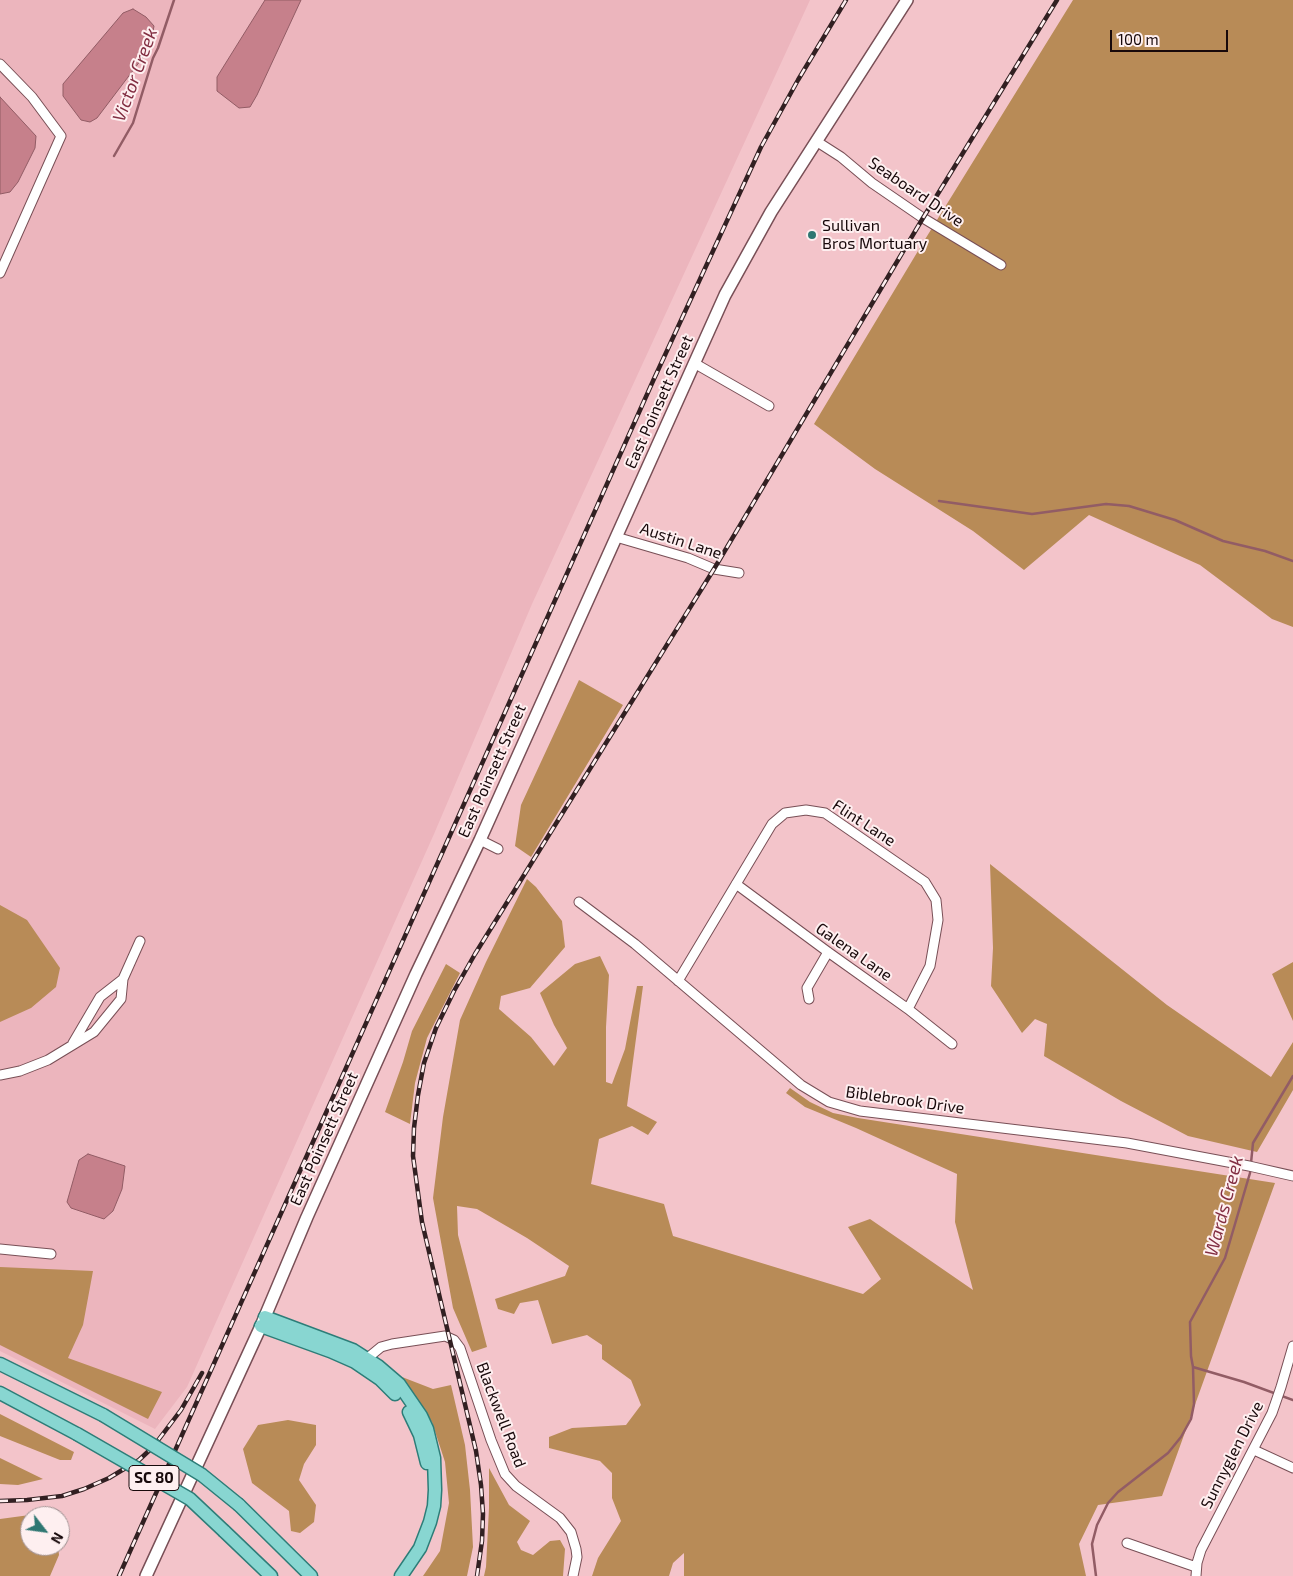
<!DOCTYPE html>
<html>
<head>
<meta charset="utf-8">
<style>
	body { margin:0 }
	#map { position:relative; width:1293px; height:1576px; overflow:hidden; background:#f3c4ca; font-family:"Exo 2",sans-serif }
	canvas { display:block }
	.north { position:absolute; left:20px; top:1506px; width:50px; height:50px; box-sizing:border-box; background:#feeff0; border:1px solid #a29394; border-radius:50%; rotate:120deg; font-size:14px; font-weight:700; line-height:20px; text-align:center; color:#18090b }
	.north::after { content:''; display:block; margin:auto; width:18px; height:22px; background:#2f7772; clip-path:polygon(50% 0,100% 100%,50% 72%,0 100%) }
	.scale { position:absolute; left:1110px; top:30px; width:118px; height:22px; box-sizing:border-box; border:2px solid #18090b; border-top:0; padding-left:6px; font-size:15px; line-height:18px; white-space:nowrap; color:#18090b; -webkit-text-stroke:4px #feeff0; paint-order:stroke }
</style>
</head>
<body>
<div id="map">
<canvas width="1293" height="1576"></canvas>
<div class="north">N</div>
<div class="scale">100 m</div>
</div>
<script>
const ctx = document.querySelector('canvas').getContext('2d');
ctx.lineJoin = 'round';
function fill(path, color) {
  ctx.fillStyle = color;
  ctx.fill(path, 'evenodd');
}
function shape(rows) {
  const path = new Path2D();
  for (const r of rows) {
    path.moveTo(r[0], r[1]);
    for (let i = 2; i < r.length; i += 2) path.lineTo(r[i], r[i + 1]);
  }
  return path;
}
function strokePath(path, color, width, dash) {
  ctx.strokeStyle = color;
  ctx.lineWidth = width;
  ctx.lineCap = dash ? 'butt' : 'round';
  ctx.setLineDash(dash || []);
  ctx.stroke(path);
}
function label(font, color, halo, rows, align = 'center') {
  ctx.font = font + ' "Exo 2",sans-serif';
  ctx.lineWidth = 4;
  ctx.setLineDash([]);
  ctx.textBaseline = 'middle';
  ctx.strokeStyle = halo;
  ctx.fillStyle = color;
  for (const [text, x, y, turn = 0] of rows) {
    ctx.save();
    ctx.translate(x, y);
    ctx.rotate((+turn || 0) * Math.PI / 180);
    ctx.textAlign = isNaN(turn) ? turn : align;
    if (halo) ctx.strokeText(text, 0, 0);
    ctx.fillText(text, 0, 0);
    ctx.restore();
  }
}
const built = shape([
	[0,0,810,0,532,604,434,834,187,1387,155,1429,0,1351]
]);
const forest = shape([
	[1073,0,1293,0,1293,627,1272,619,1200,565,1089,515,1024,570,973,531,875,469,814,424,924,241],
	[579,680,623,705,531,857,515,846,521,805],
	[990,864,1167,1005,1271,1077,1293,1042,1293,1090,1257,1152,1188,1136,1121,1101,1044,1056,1047,1024,1035,1019,1022,1033,991,986,993,948],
	[527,879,536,887,562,921,565,947,530,988,501,996,499,1009,531,1037,554,1066,567,1048,554,1025,540,993,575,964,600,956,609,975,606,1027,606,1082,612,1084,625,1049,637,986,643,986,627,1106,657,1122,648,1135,632,1126,599,1139,591,1184,664,1204,673,1236,863,1294,881,1279,848,1227,870,1219,973,1290,955,1222,957,1174,856,1128,805,1107,786,1093,790,1088,810,1102,833,1113,858,1118,1275,1183,1162,1496,1098,1505,1079,1544,1086,1576,684,1576,684,1553,673,1563,669,1576,592,1576,598,1558,621,1521,612,1498,612,1473,600,1461,549,1448,549,1437,572,1428,626,1425,641,1405,631,1380,602,1359,602,1345,587,1335,552,1344,538,1300,520,1303,514,1314,498,1309,495,1299,565,1276,569,1266,527,1238,477,1209,457,1206,458,1235,487,1347,472,1352,453,1308,433,1198,443,1117,460,1020,486,962],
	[0,905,27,920,60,968,56,987,31,1008,0,1022],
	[1293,962,1293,1021,1272,974],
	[446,964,460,973,427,1038,415,1083,410,1124,385,1112,403,1062,412,1031],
	[0,1267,93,1271,83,1325,68,1358,162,1392,148,1419,0,1345],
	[402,1377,433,1389,451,1385,465,1445,470,1490,473,1547,467,1576,423,1576,440,1551,449,1503,445,1462,432,1422],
	[0,1414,74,1452,71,1460,60,1460,0,1436],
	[288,1420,316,1425,316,1445,304,1464,299,1480,316,1505,314,1522,300,1533,291,1531,289,1511,252,1483,243,1449,258,1425],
	[0,1458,43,1479,18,1485,0,1484],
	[489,1468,509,1505,530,1521,517,1542,521,1550,533,1555,550,1541,560,1540,565,1549,563,1576,484,1576,486,1567,489,1508],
	[52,1512,52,1516,30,1516,30,1546,58,1546,59,1555,50,1576,0,1576,0,1519]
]);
const water = shape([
	[265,0,301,0,257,95,250,107,239,108,217,91,217,77,265,0],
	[133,9,146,17,154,26,150,48,97,118,90,122,81,120,63,96,63,84,123,13,133,9],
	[0,97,36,136,35,148,18,182,10,192,0,194,0,97],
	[88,1154,125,1166,122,1189,113,1211,104,1219,71,1208,67,1202,79,1160,88,1154]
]);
const stream = shape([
	[114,156,133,123,153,58,158,48,174,0],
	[939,501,1032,514,1106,504,1129,506,1175,520,1223,541,1265,551,1293,561],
	[1193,1367,1244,1382,1293,1400],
	[1096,1576,1092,1544,1097,1525,1108,1503,1118,1492,1168,1453,1181,1437,1191,1419,1194,1404,1193,1367,1191,1356,1190,1322,1225,1258,1250,1173,1253,1143,1293,1076]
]);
const minor = shape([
	[0,64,32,97,61,136,0,273],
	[816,141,841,157,872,183,923,218,1001,265],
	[694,363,769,406],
	[616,537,688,558,714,569,739,573],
	[480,840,498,849],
	[736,884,828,952,908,1009,952,1044],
	[579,902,635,944,801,1085,829,1102,860,1111,1127,1143,1249,1166,1293,1176],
	[678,981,772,824,785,813,806,810,825,813,925,882,936,900,938,920,930,966,908,1009],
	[809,999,807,988,828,952],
	[73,1043,100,997,123,979],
	[0,1075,20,1071,48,1060,94,1032,121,999,123,979,140,941],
	[0,1249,51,1254],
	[364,1361,381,1347,392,1344,445,1336,454,1340,460,1348,491,1440,505,1474,516,1486,560,1518,571,1532,576,1549,577,1557,573,1576],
	[1254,1450,1293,1468],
	[1127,1543,1196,1567],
	[1196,1576,1197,1563,1201,1550,1272,1413,1281,1387,1293,1346]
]);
const secondary = shape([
	[146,1576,261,1326,307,1217,416,974,480,840,725,295,771,212,907,0]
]);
const primary = shape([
	[265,1317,353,1350,378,1366,399,1384,421,1416,427,1429,434,1458,435,1490,434,1506,430,1522,420,1548,401,1576],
	[261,1326,330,1351,355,1362,380,1379,395,1394],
	[0,1364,103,1415],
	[0,1393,77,1434],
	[409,1412,420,1435,427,1463],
	[239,1505,311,1576],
	[224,1531,271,1576]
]);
const rail = shape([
	[0,1501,27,1500,62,1496,84,1489,109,1478,139,1460,153,1447,181,1410,202,1373],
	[119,1576,653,381,761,147,798,80,846,0],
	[477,1576,482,1541,483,1514,481,1485,476,1451,422,1222,413,1156,414,1128,418,1095,424,1063,436,1028,454,991,475,954,714,569,923,218,1057,0]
]);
const primaryBridge = shape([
	[103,1415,202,1475,239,1505],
	[77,1434,190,1499,224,1531]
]);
const markers = [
	[812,235,5,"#2f7772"]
];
const shields = [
	[154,1478,50]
];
const shieldNames = [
	["SC 80",154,1478]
];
const streetNames = [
	["Seaboard Drive",916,192,34],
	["East Poinsett Street",659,402,-66],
	["Austin Lane",681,541,18],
	["East Poinsett Street",492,771,-66],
	["Flint Lane",864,823,33],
	["Galena Lane",854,952,35],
	["Biblebrook Drive",905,1100,8],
	["East Poinsett Street",324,1139,-66],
	["Blackwell Road",501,1415,69],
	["Sunnyglen Drive",1232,1455,-63]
];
const poiNames = [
	["Sullivan",822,226],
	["Bros Mortuary",822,244]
];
const waterNames = [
	["Victor Creek",135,75,-70],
	["Wards Creek",1224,1206,-75]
];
fill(built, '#ecb5bd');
fill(forest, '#b88b57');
fill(water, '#c6808b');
strokePath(water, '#925c65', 1);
strokePath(stream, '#925c65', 2.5);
strokePath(minor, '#784f56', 11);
strokePath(secondary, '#784f56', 14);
strokePath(primary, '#2d7d78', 15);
strokePath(minor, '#fff', 9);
strokePath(secondary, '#fff', 11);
strokePath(primary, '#88d6d1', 12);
strokePath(rail, '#322022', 4.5);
strokePath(rail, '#feeff0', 2.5, [8]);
strokePath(primaryBridge, '#2d7d78', 15, []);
strokePath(primaryBridge, '#88d6d1', 12);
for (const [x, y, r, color] of markers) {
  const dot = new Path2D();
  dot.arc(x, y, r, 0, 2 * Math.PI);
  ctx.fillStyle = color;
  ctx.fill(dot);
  strokePath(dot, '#feeff0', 2);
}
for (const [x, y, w] of shields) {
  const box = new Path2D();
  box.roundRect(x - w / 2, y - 12.5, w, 25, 4);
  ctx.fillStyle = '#feeff0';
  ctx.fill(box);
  strokePath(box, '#18090b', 1);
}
label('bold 15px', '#18090b', null, shieldNames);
label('16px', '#18090b', '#feeff0', streetNames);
label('16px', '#18090b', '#feeff0', poiNames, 'left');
label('italic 18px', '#822e42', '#feeff0', waterNames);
</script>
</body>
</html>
